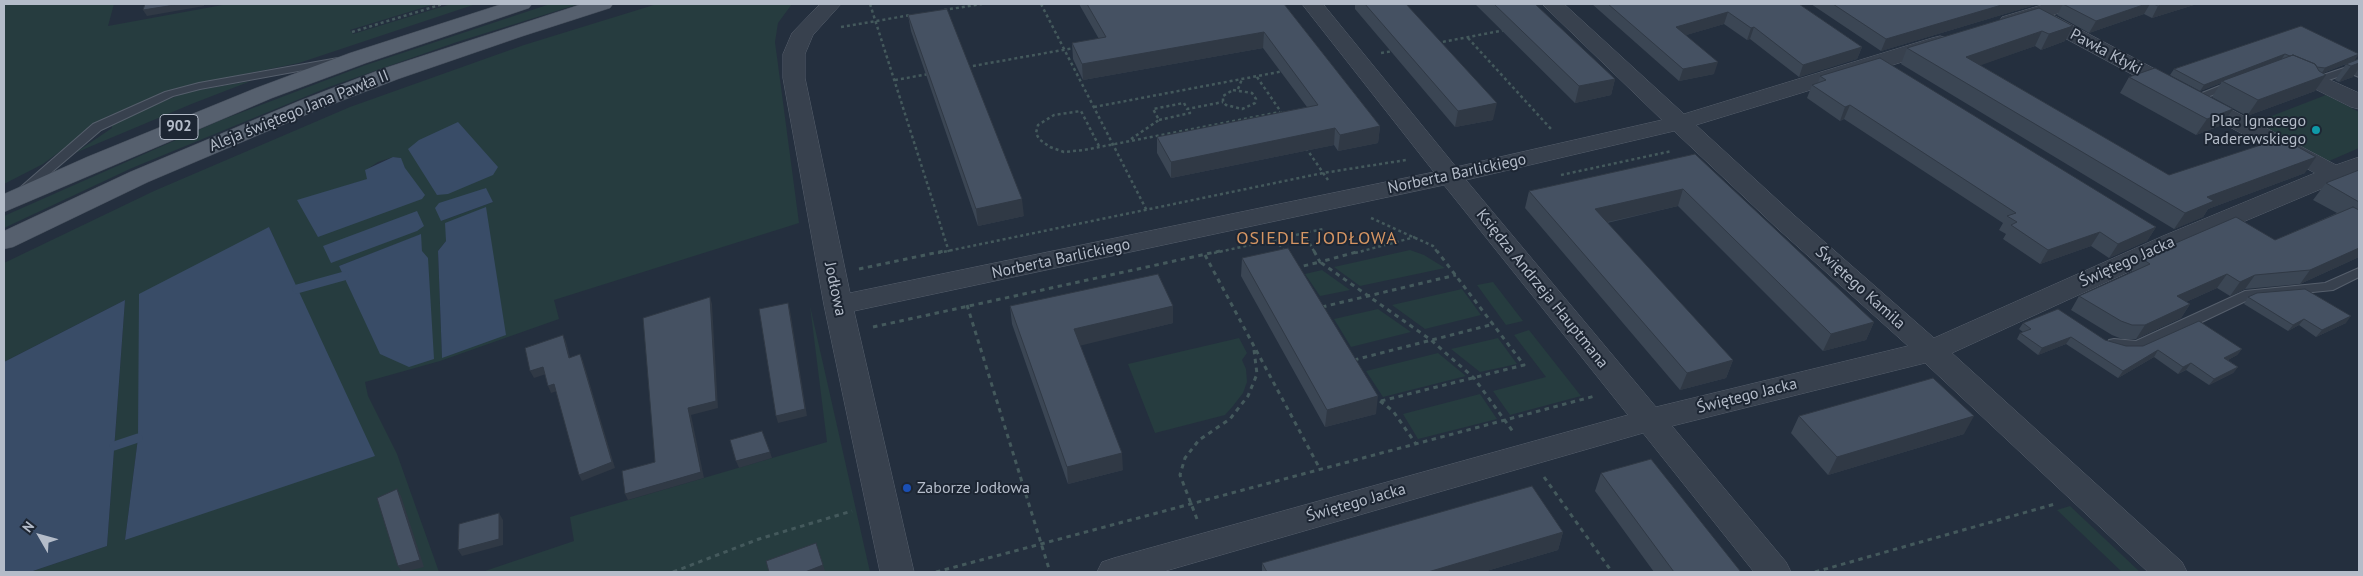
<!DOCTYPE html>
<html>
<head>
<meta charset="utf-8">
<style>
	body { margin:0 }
	#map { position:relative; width:2363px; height:576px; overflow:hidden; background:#242f3e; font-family:"PT Sans",sans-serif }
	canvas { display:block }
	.frame { position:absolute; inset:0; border:5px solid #b4bcc9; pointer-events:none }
	.north { position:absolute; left:15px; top:511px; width:50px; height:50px; -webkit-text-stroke:4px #1d2633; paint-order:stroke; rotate:308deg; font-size:14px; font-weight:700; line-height:20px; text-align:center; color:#b4bcc9 }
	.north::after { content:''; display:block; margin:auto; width:18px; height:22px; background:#b4bcc9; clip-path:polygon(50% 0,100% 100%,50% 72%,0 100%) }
</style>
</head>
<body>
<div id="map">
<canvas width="2363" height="576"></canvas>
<div class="frame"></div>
<div class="north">N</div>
</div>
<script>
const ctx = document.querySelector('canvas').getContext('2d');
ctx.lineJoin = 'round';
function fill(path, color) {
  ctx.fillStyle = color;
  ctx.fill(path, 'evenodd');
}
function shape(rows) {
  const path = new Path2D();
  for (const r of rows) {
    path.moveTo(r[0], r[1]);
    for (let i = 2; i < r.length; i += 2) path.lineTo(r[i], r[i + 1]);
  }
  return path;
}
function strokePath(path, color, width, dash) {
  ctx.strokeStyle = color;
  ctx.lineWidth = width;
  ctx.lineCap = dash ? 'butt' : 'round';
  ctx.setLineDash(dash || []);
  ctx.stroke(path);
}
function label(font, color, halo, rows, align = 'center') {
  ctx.font = font + ' "PT Sans",sans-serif';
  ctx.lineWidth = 4;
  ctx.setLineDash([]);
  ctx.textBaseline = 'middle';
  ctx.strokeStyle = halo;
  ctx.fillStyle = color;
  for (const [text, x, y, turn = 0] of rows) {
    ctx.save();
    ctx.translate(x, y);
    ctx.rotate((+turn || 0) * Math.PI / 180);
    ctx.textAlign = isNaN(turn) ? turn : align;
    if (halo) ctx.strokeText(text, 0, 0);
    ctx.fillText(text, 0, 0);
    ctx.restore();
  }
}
const green = shape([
	[11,4,114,4,108,26,228,4,435,4,350,30,353,34,451,4,476,4,299,63,177,88,106,117,43,164,4,184,4,5],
	[550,4,579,4,457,42,329,87,132,168,4,228,4,216,219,121,363,66],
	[657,4,792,4,778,23,775,42,799,223,554,300,559,319,440,361,365,382,368,396,397,454,439,572,30,572,107,546,125,300,4,362,4,263,154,191,350,107,524,45],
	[393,157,400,158,405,168,298,200,368,179,366,170,378,162],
	[485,188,493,202,441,221],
	[269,227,297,289,125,540,138,438],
	[420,235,422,251,344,276,339,266],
	[446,241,442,358,438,251],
	[251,81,194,103,75,153,112,128,112,124,129,115,187,92],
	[2326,95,2359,112,2359,148,2329,161,2256,122],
	[1410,250,1424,255,1445,268,1360,286,1334,267],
	[1322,270,1350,290,1320,296,1305,274],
	[1493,282,1523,321,1506,325,1477,285],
	[1462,289,1481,315,1425,329,1392,305],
	[810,306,870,572,482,572,574,541,570,517,827,442],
	[1378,309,1411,332,1351,347,1334,319],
	[1529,330,1581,396,1510,415,1493,391,1546,377,1514,335],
	[1239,338,1247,353,1242,360,1246,369,1247,382,1243,393,1233,406,1225,415,1155,433,1128,364],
	[1498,338,1517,364,1480,372,1451,349],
	[1438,353,1466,376,1383,397,1366,371],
	[1480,394,1497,419,1418,439,1403,414],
	[2070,506,2140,572,2122,572,2057,510]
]);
const water = shape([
	[458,122,498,167,493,175,448,194,437,195,408,149,419,140],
	[393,157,401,158,405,168,425,195,422,199,318,237,297,200,367,179,365,170],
	[486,188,493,202,441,221,435,208,439,203],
	[486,207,506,335,442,358,438,251,446,241,445,223],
	[417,211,424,226,417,231,331,263,323,246],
	[269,227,375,456,125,540,138,438,139,294],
	[421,234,422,251,428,258,434,359,409,367,380,354,339,266],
	[125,300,107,546,30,572,4,572,4,362]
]);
const stream = shape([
	[297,289,344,276],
	[114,446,138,438]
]);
const pathFar1 = shape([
	[870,4,949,252],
	[1041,4,1147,211],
	[944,10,982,4],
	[841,27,911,15],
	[352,32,443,4],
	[1468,38,1551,129],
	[1437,43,1505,30],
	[1381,53,1394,51],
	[967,67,1074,48],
	[1257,77,1281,112],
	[895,80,929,74],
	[1238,89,1242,79],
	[1233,90,1252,93,1256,99,1255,103,1242,109,1226,105,1223,102,1223,96,1233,90],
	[1094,107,1284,71],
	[1159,120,1190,113,1187,109],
	[1131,139,1159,120,1153,109,1184,103,1187,109,1223,102],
	[1099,146,1081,111,1054,115,1038,125,1036,133,1039,139,1050,147,1064,152,1084,150,1280,112],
	[1306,148,1328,180],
	[1561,175,1672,151],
	[1371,218,1433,246,1438,253],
	[1304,233,1315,253],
	[1276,239,1284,251],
	[938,253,1323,173,1406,160],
	[1214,253,1323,229],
	[1355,253,1415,237]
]);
const path = shape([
	[1314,251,1320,262,1360,251],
	[1205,255,1320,469],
	[1295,268,1320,262,1431,340,1474,378,1514,433],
	[859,269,944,251],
	[967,305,1050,572],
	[1322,307,1456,275],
	[873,327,1220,251],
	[1354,360,1494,324],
	[1380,401,1393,411,1416,444],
	[1381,401,1524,365,1437,251],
	[1544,477,1612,572],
	[1197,519,1180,475,1185,458,1199,440,1230,419,1248,396,1257,374,1254,350],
	[673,572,759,539,852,511],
	[936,572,1595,396],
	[1815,572,2055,504]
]);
const service = shape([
	[338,58,342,59,342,63,200,89,173,96,101,130,25,195,17,195,15,192,93,124,165,92,199,83,338,58],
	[2350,66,2359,70,2359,77,2349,73,2317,84,2304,78,2310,75,2317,77,2350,66],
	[2232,81,2238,84,2236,86,2197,101,2193,102,2187,99,2232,81],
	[2359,268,2359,277,2333,290,2252,298,2143,350,2122,351,2109,348,2107,344,2109,340,2114,339,2136,341,2245,291,2325,283,2359,268]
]);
const minor = shape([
	[820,4,841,4,813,35,805,54,805,78,850,293,1434,172,1302,4,1323,4,1456,167,1662,120,1542,4,1564,4,1684,114,1932,38,1940,36,1948,38,1951,43,1948,48,1696,125,1795,216,1934,338,2163,236,2315,173,2033,21,2010,28,2002,27,1999,22,2002,17,2045,4,2075,4,2072,8,2053,15,2336,165,2359,157,2359,173,2181,248,1952,353,2182,562,2187,572,2148,572,1925,363,1672,426,1786,562,1791,572,1754,572,1643,433,1162,572,1097,572,1102,562,1114,558,1628,415,1444,185,854,311,914,572,880,572,824,305,783,78,783,54,792,33,820,4],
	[1674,131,1777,228,1908,346,1656,407,1466,180,1674,131],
	[2317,74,2359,93,2359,109,2351,107,2309,86,2306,81,2309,76,2317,74]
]);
const primary = shape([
	[502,4,532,4,529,8,366,63,272,98,4,212,4,194,87,157,256,88,350,53,502,4],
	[582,4,613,4,610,8,523,36,398,79,315,111,148,182,13,247,4,249,4,231,130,172,299,101,382,69,582,4]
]);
const wall = shape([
	[1079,4,1284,4,1380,126,1378,143,1338,151,1334,145,1171,178,1157,153,1157,137,1307,107,1263,48,1083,80,1073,59,1072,43,1099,39],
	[1355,4,1406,4,1493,120,1455,127,1355,9],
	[1475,4,1535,4,1615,79,1611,95,1575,103],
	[1592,4,1799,4,1862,47,1857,59,1799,77,1750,39,1747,40,1724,24,1686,35,1714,74,1679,81],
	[1811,4,2038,4,1881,51],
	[2063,4,2197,4,2152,18,2144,14,2089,33,2057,15],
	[2039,8,2065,41,2041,50,2035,46,1980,65,2169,175,2305,173,2208,209,2203,217,2174,229,1901,64,1907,48],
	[908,15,1024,216,978,226,911,31],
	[2301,26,2355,60,2347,63,2359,59,2353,77,2339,82,2335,80,2346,64,2323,73,2315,91,2247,116,2212,97,2221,83,2200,91,2170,75,2174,69],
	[1820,76,2156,227,2147,241,2109,258,2091,246,2040,264,2003,239,2006,234,1999,230,2003,223,1844,119,1840,121,1807,98,1812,85,1818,83],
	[2129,77,2222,125,2196,135,2120,93],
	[1695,154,1874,322,1866,340,1823,351,1678,206,1607,223,1733,360,1726,378,1680,390,1525,208,1529,191],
	[2359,170,2359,257,2300,284,2245,289,2230,296,2217,288,2186,302,2190,304,2181,318,2136,339,2122,339,2112,335,2071,310,2079,296,2132,272,2141,258,2275,240,2337,213,2313,200,2326,183],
	[1242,258,1376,414,1325,427,1241,276],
	[2248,297,2346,323,2316,337,2299,325,2288,331,2244,304],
	[1010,306,1173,323,1080,345,1123,470,1068,484,1012,324],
	[2023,323,2105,340,2126,346,2242,349,2237,355,2228,360,2238,367,2233,373,2209,385,2186,370,2178,374,2154,357,2118,378,2066,344,2038,355,2017,339,2020,333,2023,332,2019,329],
	[1799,416,1964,434,1828,475,1791,433],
	[1601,473,1741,572,1654,572,1595,491],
	[1563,532,1558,550,1483,572,1262,572,1262,563]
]);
const shadedWall = shape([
	[181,4,204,4,204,6,147,16,143,10],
	[2005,4,2038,4,1881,51,1886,39],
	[2146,4,2150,4,2144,14,2089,33,2096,21],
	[2165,4,2197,4,2152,18,2158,6],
	[1728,12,1724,24,1673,39,1676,27],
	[2073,26,2065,41,2041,50,2049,34],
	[1754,27,1750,39,1747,40,1751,28],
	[2042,31,2035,46,1959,73,1966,57],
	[1264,32,1263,48,1083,80,1082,64],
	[1862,47,1857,59,1799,77,1803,65],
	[2285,54,2281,60,2222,81,2221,83,2200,91,2204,85],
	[2359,54,2355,60,2321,74,2325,68],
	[1718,62,1714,74,1679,81,1683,69],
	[2359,63,2359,68,2353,77,2339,82,2351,66],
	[2326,75,2315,91,2247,116,2258,100],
	[1615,79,1611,95,1575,103,1579,86],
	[1497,103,1493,120,1455,127,1458,111],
	[1850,105,1844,119,1840,121,1845,107],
	[2233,109,2222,125,2196,135,2207,119],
	[1380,126,1378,143,1338,151,1340,135],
	[1335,128,1334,145,1171,178,1171,162],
	[2316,157,2305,173,2208,209,2203,217,2174,229,2185,213,2207,197],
	[1683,189,1678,206,1590,226,1595,209],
	[1022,199,1024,216,978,226,976,209],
	[2156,227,2147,241,2109,258,2118,244],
	[2100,232,2091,246,2040,264,2048,250],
	[2359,248,2359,257,2300,284,2310,270],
	[2227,274,2217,288,2168,310,2177,296],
	[2255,275,2245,289,2230,296,2240,282],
	[710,297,712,304,718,408,691,415,704,478,628,500,625,494,701,472,688,408],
	[788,303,790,310,807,416,778,423,776,416],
	[2190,304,2181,318,2136,339,2145,325],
	[1173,306,1173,323,1075,347,1074,329],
	[2351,316,2346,323,2316,337,2322,330],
	[2304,319,2299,325,2288,331,2293,325],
	[1874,322,1866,340,1823,351,1831,334],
	[563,335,566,342,572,365,569,358],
	[2071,337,2066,344,2038,355,2042,348],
	[2242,349,2237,355,2219,365,2224,358],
	[2158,350,2154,357,2118,378,2123,371],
	[580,354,583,361,615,468,582,481,579,475],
	[1733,360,1726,378,1680,390,1687,373],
	[2191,363,2186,370,2178,374,2183,367],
	[543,367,546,374,534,378,530,371],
	[2238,367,2233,373,2209,385,2214,379],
	[554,384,557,391,551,393,548,386],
	[1378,396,1376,414,1325,427,1327,410],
	[1974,416,1964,434,1828,475,1837,457],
	[770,452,772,458,739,468,736,461],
	[1122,453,1123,470,1068,484,1067,467],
	[397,489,401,496,424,567,404,572,402,572,398,566],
	[499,513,503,520,503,545,462,556,458,550],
	[1563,532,1558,550,1483,572,1428,572],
	[823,565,825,571,823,572,805,572]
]);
const building = shape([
	[145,4,181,4,143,10,145,4],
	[1087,4,1284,4,1380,126,1340,135,1335,128,1171,162,1157,137,1318,105,1264,32,1082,64,1072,43,1106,37,1087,4],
	[1365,4,1406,4,1497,103,1458,111,1365,4],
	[1494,4,1535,4,1615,79,1579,86,1494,4],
	[1608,4,1799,4,1862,47,1803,65,1754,27,1751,28,1728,12,1676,27,1718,62,1683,69,1608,4],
	[1833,4,2005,4,1886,39,1833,4],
	[2063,4,2146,4,2096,21,2063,4],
	[2154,4,2165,4,2158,6,2154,4],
	[2039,8,2073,26,2049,34,2042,31,1966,57,2169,175,2282,138,2316,157,2207,197,2214,201,2185,213,1907,48,2039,8],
	[947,9,1022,199,976,209,908,15,947,9],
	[2301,26,2359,54,2325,68,2317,67,2315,64,2293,55,2290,56,2285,54,2204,85,2174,69,2301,26],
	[2293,55,2315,64,2319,71,2326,75,2258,100,2222,81,2293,55],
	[1880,58,2156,227,2118,244,2100,232,2048,250,2011,225,2017,222,2007,216,2016,213,1850,105,1845,107,1812,85,1826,80,1820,76,1880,58],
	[2359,59,2359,63,2351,66,2346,64,2359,59],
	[2155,68,2233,109,2207,119,2129,77,2155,68],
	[1695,154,1874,322,1831,334,1683,189,1595,209,1733,360,1687,373,1529,191,1695,154],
	[2359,170,2359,202,2326,183,2359,170],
	[2353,207,2359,210,2359,248,2310,270,2255,275,2240,282,2227,274,2177,296,2190,304,2145,325,2132,325,2121,321,2079,296,2150,264,2141,258,2236,217,2275,240,2353,207],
	[1288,248,1378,396,1327,410,1242,258,1288,248],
	[1158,274,1173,306,1074,329,1122,453,1067,467,1010,306,1158,274],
	[2305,289,2351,316,2322,330,2304,319,2293,325,2248,297,2257,293,2305,289],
	[710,297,716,401,688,408,701,472,625,494,622,471,655,462,643,318,710,297],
	[788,303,805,409,776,416,759,309,788,303],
	[2058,309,2105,340,2126,346,2143,346,2199,321,2242,349,2224,358,2238,367,2214,379,2191,363,2183,367,2158,350,2123,371,2071,337,2042,348,2020,333,2031,329,2023,323,2058,309],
	[563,335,569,358,580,354,612,462,579,475,554,384,548,386,543,367,530,371,525,348,563,335],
	[1933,378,1974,416,1837,457,1799,416,1933,378],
	[762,431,770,452,736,461,730,440,762,431],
	[1651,459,1741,572,1674,572,1601,473,1651,459],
	[1532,486,1563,532,1428,572,1267,572,1262,563,1532,486],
	[397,489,420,560,398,566,377,498,397,489],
	[499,513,499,539,458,550,459,524,499,513],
	[816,543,823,565,805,572,769,572,766,561,816,543]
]);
const markers = [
	[2316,130,5,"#0f9aa8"],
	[907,488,5,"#1a4fb4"]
];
const shields = [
	[179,127,38]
];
const shieldNames = [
	["902",179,127]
];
const streetNames = [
	["Pawła Kłyki",2106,52,28],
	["Aleja świętego Jana Pawła II",299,111,-22],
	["Norberta Barlickiego",1457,174,-12],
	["Norberta Barlickiego",1061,259,-12],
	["Świętego Jacka",2127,262,-24],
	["Świętego Kamila",1860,288,42],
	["Jodłowa",835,289,78],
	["Księdza Andrzeja Hauptmana",1542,289,51],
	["Świętego Jacka",1747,396,-14],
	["Świętego Jacka",1356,503,-16]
];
const poiNames = [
	["Plac Ignacego",2306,121],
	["Paderewskiego",2306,139],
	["Zaborze Jodłowa",917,488,"left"]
];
const neighbourhoodNames = [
	["OSIEDLE JODŁOWA",1317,239]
];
fill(green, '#263c3f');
fill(water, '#394c67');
strokePath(stream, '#394c67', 9);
strokePath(service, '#565f6c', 2);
strokePath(minor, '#565f6c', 1);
strokePath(primary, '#414a57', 1);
strokePath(pathFar1, '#44595c', 2.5, [3, 3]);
strokePath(path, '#44595c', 3, [4.5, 4.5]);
fill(service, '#38414e');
fill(minor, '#38414e');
fill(primary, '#56606e');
fill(wall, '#3b4654');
fill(shadedWall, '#303945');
fill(building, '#455162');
strokePath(building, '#303945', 1);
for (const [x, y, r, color] of markers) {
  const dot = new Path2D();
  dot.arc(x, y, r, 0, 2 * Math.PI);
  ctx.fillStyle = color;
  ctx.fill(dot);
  strokePath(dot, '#1d2633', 2);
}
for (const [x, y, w] of shields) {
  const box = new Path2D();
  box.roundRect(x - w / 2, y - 12.5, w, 25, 4);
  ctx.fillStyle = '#1d2633';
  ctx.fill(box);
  strokePath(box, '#b4bcc9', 1);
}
label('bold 15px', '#b4bcc9', null, shieldNames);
label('16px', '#b4bcc9', '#1d2633', streetNames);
label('16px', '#b4bcc9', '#1d2633', poiNames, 'right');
ctx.letterSpacing = '1px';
label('18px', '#d59563', '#1d2633', neighbourhoodNames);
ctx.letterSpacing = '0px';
</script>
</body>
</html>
